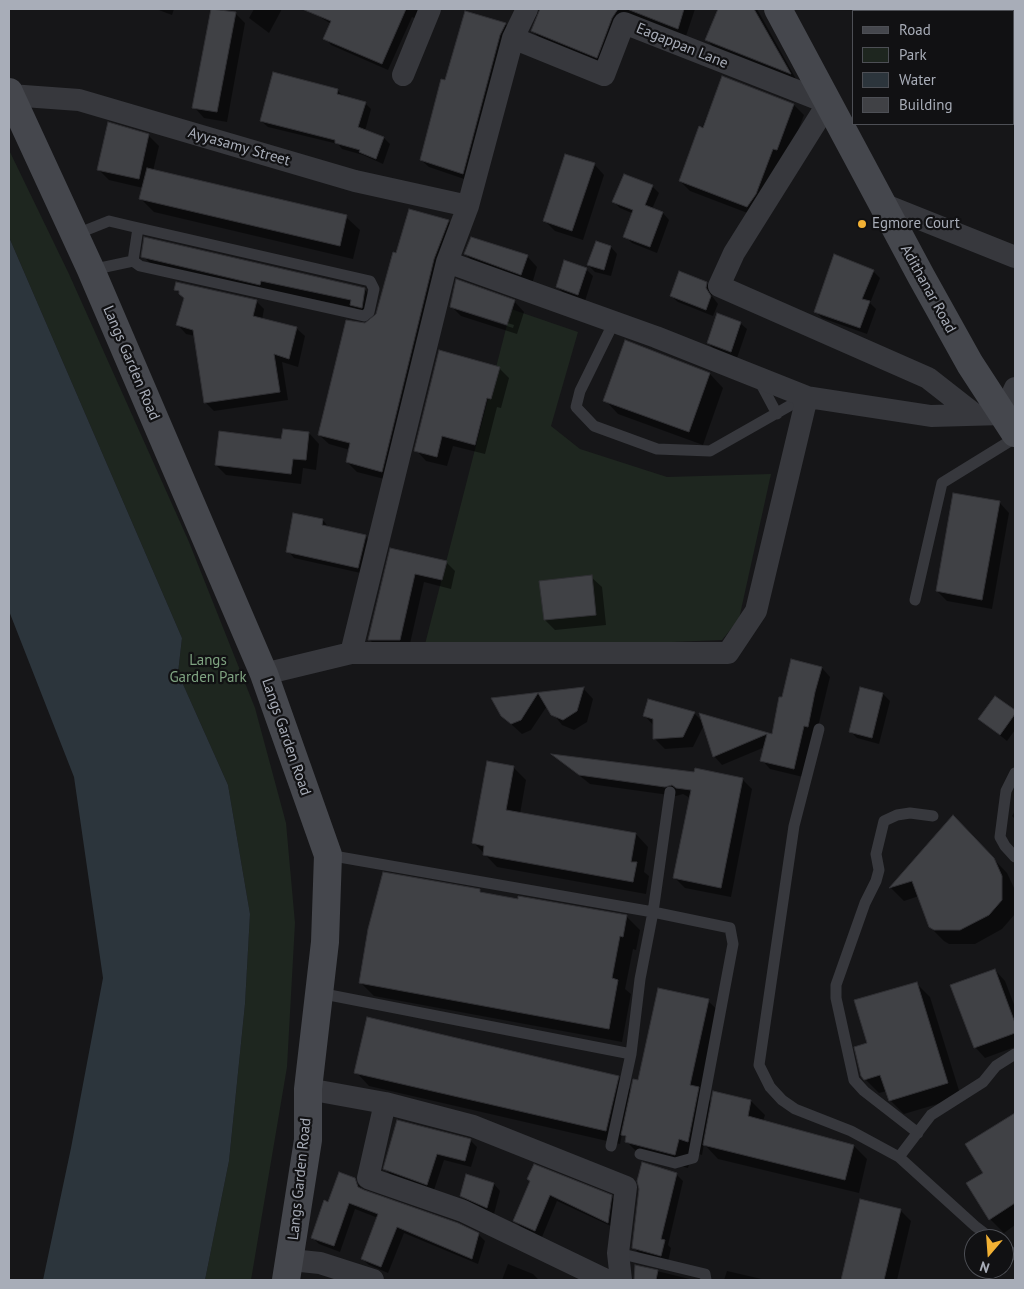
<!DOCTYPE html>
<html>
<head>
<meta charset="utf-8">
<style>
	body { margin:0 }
	#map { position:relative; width:1024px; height:1289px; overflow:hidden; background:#161618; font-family:"PT Sans",sans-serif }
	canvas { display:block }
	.frame { position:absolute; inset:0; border:10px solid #a8adb8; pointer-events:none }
	.legend { position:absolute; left:852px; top:10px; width:162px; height:115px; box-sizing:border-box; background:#111113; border:1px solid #4d4f55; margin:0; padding:6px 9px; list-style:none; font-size:15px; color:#a8adb8 }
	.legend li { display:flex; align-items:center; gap:10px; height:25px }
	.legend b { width:25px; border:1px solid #4d4f55 }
	.north { position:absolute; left:964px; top:1229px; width:50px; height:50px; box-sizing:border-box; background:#111113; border:1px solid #4d4f55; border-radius:50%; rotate:198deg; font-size:14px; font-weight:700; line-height:20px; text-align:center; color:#a8adb8 }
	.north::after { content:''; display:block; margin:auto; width:18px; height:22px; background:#f2b134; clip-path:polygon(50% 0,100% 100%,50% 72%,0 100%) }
</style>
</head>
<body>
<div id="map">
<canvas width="1024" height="1289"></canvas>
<div class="frame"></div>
<ul class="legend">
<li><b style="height:6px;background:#45474d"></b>Road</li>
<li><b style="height:14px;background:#1e261f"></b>Park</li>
<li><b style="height:14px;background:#2c353c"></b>Water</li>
<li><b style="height:14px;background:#404145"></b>Building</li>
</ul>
<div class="north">N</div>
</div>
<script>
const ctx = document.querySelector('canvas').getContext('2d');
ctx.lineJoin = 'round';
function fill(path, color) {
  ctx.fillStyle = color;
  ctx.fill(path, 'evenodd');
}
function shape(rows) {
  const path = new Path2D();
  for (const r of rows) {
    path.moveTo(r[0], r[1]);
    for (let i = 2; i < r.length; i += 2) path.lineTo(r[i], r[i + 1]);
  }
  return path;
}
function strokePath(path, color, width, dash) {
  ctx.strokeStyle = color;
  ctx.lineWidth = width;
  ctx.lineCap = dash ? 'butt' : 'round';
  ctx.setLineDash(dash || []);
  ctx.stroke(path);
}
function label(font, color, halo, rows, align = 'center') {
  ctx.font = font + ' "PT Sans",sans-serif';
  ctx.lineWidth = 4.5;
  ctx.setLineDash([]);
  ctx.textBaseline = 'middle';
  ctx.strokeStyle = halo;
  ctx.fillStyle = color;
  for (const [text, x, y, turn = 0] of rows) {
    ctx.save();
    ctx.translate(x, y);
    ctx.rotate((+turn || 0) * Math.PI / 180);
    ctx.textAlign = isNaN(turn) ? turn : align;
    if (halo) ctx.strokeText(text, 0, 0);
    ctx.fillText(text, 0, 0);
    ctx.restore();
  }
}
const green = shape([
	[9,150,69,274,189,542,255,708,286,823,295,923,287,1067,251,1280,205,1280,229,1161,245,1004,250,914,228,785,178,673,182,638,9,237],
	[511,309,578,332,551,426,580,449,667,477,771,474,739,619,722,640,423,652]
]);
const water = shape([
	[9,237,182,638,178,673,228,785,250,914,245,1004,229,1161,205,1280,43,1280,71,1148,103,978,74,777,9,611]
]);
const shadow = shape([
	[156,9,174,9,172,15],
	[212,9,235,13,245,23,227,122,204,118,194,107],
	[254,9,282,9,269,33,249,18],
	[320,9,354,9,369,15,372,9,424,9,418,20,412,17,388,70,331,45,325,38,331,24,317,15],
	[541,9,695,9,686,36,631,18,605,65,541,39,532,31],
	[719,9,757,9,796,79,713,47,707,40],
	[955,9,995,9,997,11,953,11],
	[505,24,513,31,470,181,429,167,421,160,446,82],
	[1013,24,1015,26,1015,80,1013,78],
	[723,77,794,105,804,115,787,160,758,217,690,191,680,181],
	[337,90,344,97,365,103,371,109,365,131,384,138,390,144,383,164,363,155,342,149,338,144,268,127,261,121],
	[148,135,159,146,153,171,346,217,360,230,353,259,154,212,141,199,143,188,109,180,99,170],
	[594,164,604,175,583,240,555,231,545,221],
	[652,186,659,193,652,209,663,213,669,220,657,253,632,243,625,236,634,214,620,208,614,202],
	[448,221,458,231,392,481,357,472,347,462,350,450,329,444,319,435,366,325,377,315,397,254],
	[611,247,617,254,611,276,595,272,588,265],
	[465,254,527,256,537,267,532,284,476,264],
	[143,256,364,289,376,301,372,317,362,315,355,308,153,266],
	[586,269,593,276,585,301,564,293,557,287],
	[873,271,880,278,870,303,876,309,867,334,822,318,815,311],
	[706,283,713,290,712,296,718,304,713,316,678,302,671,296],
	[175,289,256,301,264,309,262,320,296,328,305,336,298,367,282,362,288,400,214,411,206,403,195,336,186,334,178,325,185,299],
	[514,301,524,312,517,334,461,316,451,306],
	[461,309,514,325,513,328,461,311],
	[740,323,747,329,737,358,715,350,708,343],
	[626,342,710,374,723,388,703,445,618,414,605,400],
	[499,368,509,378,501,408,497,407,485,454,453,446,447,466,426,461,416,450],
	[309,433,319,444,316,470,303,468,301,484,226,475,216,465,282,440],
	[999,502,1009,513,992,609,947,601,937,591],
	[323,520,329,528,366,537,372,543,365,574,294,558,288,551],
	[391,549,446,562,455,571,451,589,424,582,409,648,378,648,369,639],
	[591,577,602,587,606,625,555,630,545,620,541,582],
	[792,661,822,668,830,677,816,735,803,777,770,769,762,760,765,747,722,765,714,756,704,725,693,747,665,749,654,738,654,726,645,716,694,713,703,722,701,715,773,735],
	[583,688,593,699,587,722,574,730,562,725,547,706,531,730,522,734,502,716,493,700],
	[861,688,883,694,890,701,879,744,857,738,850,731],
	[995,697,1015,712,1015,730,1007,741,980,719],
	[555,756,742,779,752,789,731,897,685,888,675,878,690,798,683,794,676,796,590,784],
	[513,767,526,780,520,814,636,834,648,847,644,872,649,876,646,894,497,867,474,843],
	[1015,811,1015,819,1012,816],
	[953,817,1007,873,1015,890,1015,914,1002,929,975,944,949,944,944,941,930,927,919,896,904,901,891,888],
	[480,890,483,894,626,916,640,930,636,950,633,949,625,989,631,994,622,1042,374,996,360,982],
	[995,970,1005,981,1015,1007,1015,1047,985,1058,975,1047],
	[916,983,930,997,961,1097,904,1114,890,1100,887,1091,879,1093,862,1076,868,1044],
	[708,1001,722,1014,705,1095,712,1103,714,1092,751,1101,765,1115,763,1121,854,1146,867,1159,859,1193,718,1159,704,1144,702,1155,692,1152,688,1168,640,1155,626,1141,627,1139,622,1134,620,1144,369,1086,356,1072,618,1077,632,1091],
	[1015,1115,1015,1225,1004,1233,990,1219,985,1173,967,1144],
	[470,1140,477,1147,471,1167,444,1160,434,1190,392,1176,385,1169],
	[676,1174,683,1181,668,1245,671,1248,668,1262,640,1254,633,1247],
	[467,1176,494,1184,500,1191,494,1214,468,1202,461,1196],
	[354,1179,364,1192,478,1234,485,1241,478,1264,404,1233,388,1273,369,1265,362,1259,378,1218,355,1209,340,1252,319,1244,312,1237,329,1203],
	[531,1182,611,1197,618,1203,615,1228,557,1201,542,1237,521,1227,514,1220],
	[861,1201,900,1210,911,1221,897,1280,842,1280],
	[508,1264,533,1274,539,1280,502,1280],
	[636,1266,694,1280,635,1280],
	[727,1271,766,1280,724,1280]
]);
const building = shape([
	[211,9,236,12,217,112,192,108,211,9],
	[302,9,406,9,382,64,323,39,331,21,302,9],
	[540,9,618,9,612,18,597,58,531,31,540,9],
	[627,9,684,9,678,29,627,9],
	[718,9,754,9,791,74,705,40,718,9],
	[465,11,506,23,500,35,463,174,420,160,441,79,445,80,465,11],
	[273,72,338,89,337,94,366,102,358,127,384,137,376,159,359,152,360,150,335,143,335,140,260,121,273,72],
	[722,76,794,104,777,150,773,149,756,194,747,207,679,181,699,126,703,128,722,76],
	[108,122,149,134,139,179,97,170,108,122],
	[565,154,595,163,572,231,543,221,565,154],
	[147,168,347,215,340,246,139,199,147,168],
	[624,174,653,185,645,205,663,212,650,247,623,237,633,210,612,202,624,174],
	[409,209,449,220,434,259,382,472,346,462,350,443,318,435,346,320,365,323,376,314,393,252,396,253,409,209],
	[144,237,365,288,362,308,350,305,351,300,261,281,260,285,141,257,144,237],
	[471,237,528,255,521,275,464,254,471,237],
	[596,241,611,246,604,270,587,265,596,241],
	[834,254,874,270,862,299,870,301,860,328,814,312,834,254],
	[564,260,587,268,578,295,556,287,564,260],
	[679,271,707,282,706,288,711,296,706,310,670,296,679,271],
	[456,279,515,300,507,325,450,307,456,279],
	[176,282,257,300,253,316,297,327,289,359,274,354,280,392,204,403,193,330,176,325,184,298,179,294,179,291,174,290,176,282],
	[717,313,741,322,731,352,707,343,717,313],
	[625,340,710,373,689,432,603,401,625,340],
	[439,350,500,367,491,399,487,398,475,445,442,436,437,457,414,451,439,350],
	[283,429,309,432,306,460,293,459,291,474,215,465,219,431,281,439,283,429],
	[953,493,1000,501,982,600,936,591,953,493],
	[293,513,323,519,322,525,366,535,358,568,286,552,293,513],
	[390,548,447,561,442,580,415,574,400,640,368,640,390,548],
	[592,575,596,615,544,620,539,581,592,575],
	[791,659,822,667,815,692,808,727,804,726,794,769,760,761,767,734,713,757,699,713,772,734,779,697,782,697,791,659],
	[584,687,577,711,563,720,551,715,538,693,521,720,511,724,501,716,491,698,584,687],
	[860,687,883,693,872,738,849,732,860,687],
	[995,696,1015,710,1015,714,1000,735,978,719,995,696],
	[648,699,695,712,683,737,653,739,653,719,643,716,648,699],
	[551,754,694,772,695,768,743,778,721,888,673,878,691,790,676,788,672,785,665,787,579,775,551,754],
	[487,761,514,766,506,810,636,833,631,862,637,862,633,882,483,855,484,846,472,843,487,761],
	[953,815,994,858,1002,876,1002,900,989,915,960,930,934,930,929,927,912,881,889,888,953,815],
	[383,872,480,889,480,892,518,899,518,896,627,915,623,937,620,936,612,978,618,980,609,1029,359,983,368,929,383,872],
	[995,969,1015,1023,1015,1033,974,1048,950,985,995,969],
	[917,982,948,1083,889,1101,880,1075,864,1080,861,1076,854,1047,867,1043,854,1000,917,982],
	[658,988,709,999,690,1085,699,1087,688,1142,679,1139,675,1155,625,1142,626,1136,621,1135,633,1079,638,1080,658,988],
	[367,1017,619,1076,606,1131,354,1073,367,1017],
	[713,1091,751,1100,748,1116,854,1145,845,1180,703,1145,713,1091],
	[1015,1113,1015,1203,989,1220,966,1183,983,1173,965,1144,1015,1113],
	[397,1120,471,1139,465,1161,437,1154,427,1185,383,1169,397,1120],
	[642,1162,677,1173,661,1239,665,1240,661,1256,632,1248,639,1189,637,1181,642,1162],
	[534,1164,612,1195,608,1223,550,1195,535,1231,513,1221,530,1181,527,1179,534,1164],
	[339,1172,355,1178,358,1187,364,1190,458,1223,479,1233,472,1259,397,1227,381,1267,361,1259,378,1214,349,1203,334,1246,311,1238,324,1200,328,1202,339,1172],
	[466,1174,494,1183,487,1208,460,1196,466,1174],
	[860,1199,901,1209,884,1280,841,1280,860,1199],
	[635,1265,658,1270,656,1280,634,1280,635,1265]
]);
const lane = shape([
	[74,235,109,221,130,226,370,281,374,289,369,312,364,316,140,266,133,261,138,228],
	[91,270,133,261],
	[617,325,613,324,580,391,576,407,594,426,657,449,710,451,805,397],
	[757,382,761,384,777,414],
	[915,600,942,483,1015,438],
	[819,729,794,826,759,1065,770,1087,782,1100,795,1109,851,1131,899,1157,975,1226,992,1239],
	[1015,773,1006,791,1000,837,1005,846,1015,857],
	[328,855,653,912,730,928,733,944,693,1158,675,1163,640,1154],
	[319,993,631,1054],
	[918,1133,864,1091,854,1080,836,998,836,985,865,903,876,881,879,870,876,854,884,821,897,815,910,813,933,816],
	[611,1146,631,1054,640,979,653,912,670,792],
	[899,1157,931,1115,983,1082,996,1066,1015,1054],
	[1004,1247,1015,1255],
	[618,1253,705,1274,706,1280]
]);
const street = shape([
	[902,9,905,11],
	[1009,11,1010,9],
	[513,38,604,75,624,23,828,103,734,253,719,286,928,378,974,414],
	[403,75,430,9],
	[10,95,79,100,355,181,468,206],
	[1013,95,1015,97],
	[880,203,1015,257],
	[447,262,656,337,807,397,931,416,1003,414,1015,388],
	[351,653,447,262,468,206,513,38,527,9],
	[264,674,351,653,728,653,756,611,807,397],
	[308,1089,385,1103,473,1126,626,1187,618,1253,621,1280],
	[385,1103,368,1178,463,1211,606,1280],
	[291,1260,320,1263,373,1280]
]);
const secondary = shape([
	[778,9,921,276,970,364,1015,433],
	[9,92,91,270,264,674,328,855,325,942,308,1089,308,1140,286,1280]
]);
const markers = [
	[862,224,5,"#f2b134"]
];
const streetNames = [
	["Eagappan Lane",682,46,22],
	["Ayyasamy Street",239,147,16],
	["Adithanar Road",928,289,61],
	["Langs Garden Road",131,363,67],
	["Langs Garden Road",286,737,71],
	["Langs Garden Road",300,1179,-84]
];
const poiNames = [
	["Egmore Court",872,224]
];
const parkNames = [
	["Langs",208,661],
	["Garden Park",208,678]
];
fill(green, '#1e261f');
fill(water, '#2c353c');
fill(shadow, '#0007');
fill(building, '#404145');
strokePath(building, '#303034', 1);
strokePath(lane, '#37383d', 11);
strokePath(street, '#37383d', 22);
strokePath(secondary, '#45474d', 28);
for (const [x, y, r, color] of markers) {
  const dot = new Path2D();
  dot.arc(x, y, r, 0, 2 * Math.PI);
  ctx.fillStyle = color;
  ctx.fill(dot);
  strokePath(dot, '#111113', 2);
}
label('15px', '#a8adb8', '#111113', streetNames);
label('15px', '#a8adb8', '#111113', poiNames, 'left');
label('15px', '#7fa381', '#111113', parkNames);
</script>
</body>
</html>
